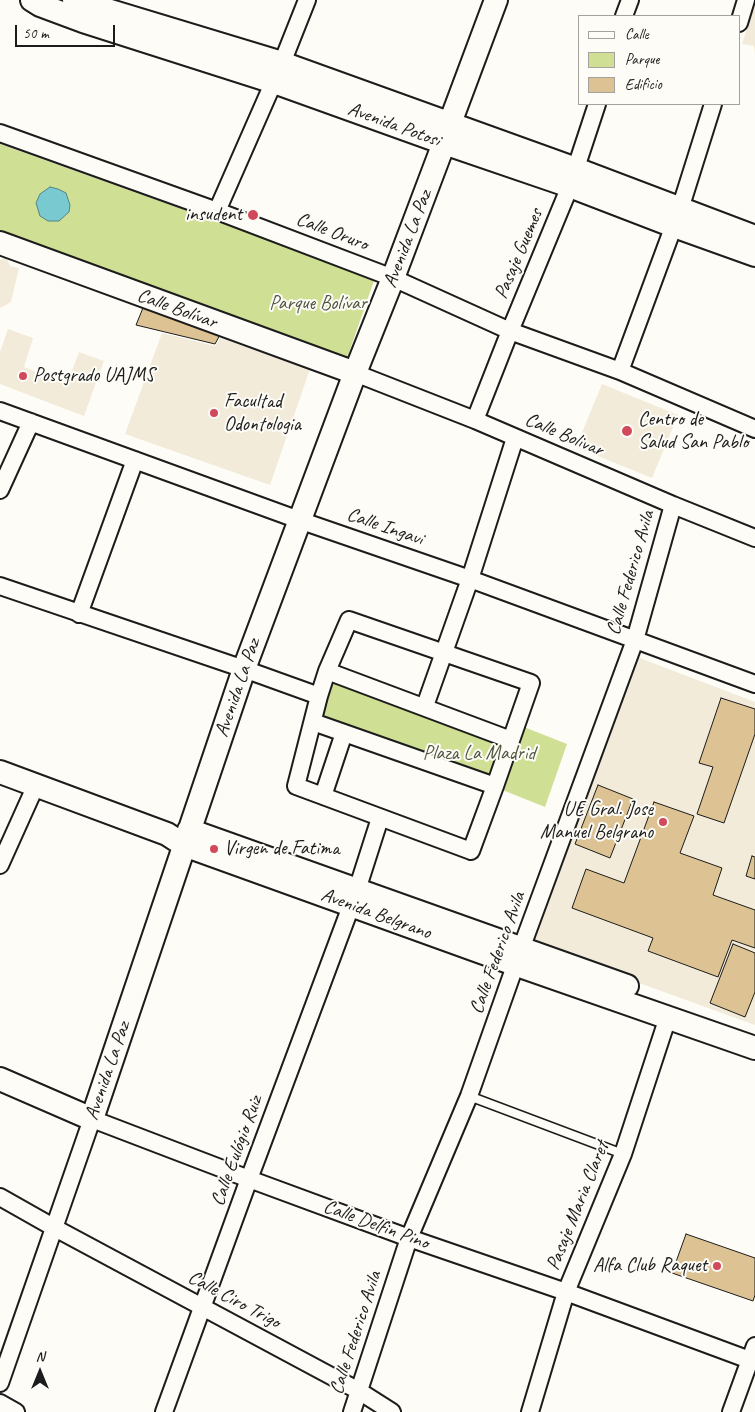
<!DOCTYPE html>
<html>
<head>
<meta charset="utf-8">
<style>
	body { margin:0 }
	#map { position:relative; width:755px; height:1412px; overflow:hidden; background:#fdfcf7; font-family:Caveat,sans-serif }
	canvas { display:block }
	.legend { position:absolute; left:578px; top:15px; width:162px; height:90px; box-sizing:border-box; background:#fdfcf7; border:1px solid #a3a29f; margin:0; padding:6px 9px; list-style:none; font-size:15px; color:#1c1c1c }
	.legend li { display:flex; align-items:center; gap:10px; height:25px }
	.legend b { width:25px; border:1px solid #a3a29f }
	.north { position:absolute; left:15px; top:1347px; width:50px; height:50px; -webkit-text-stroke:4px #fdfcf7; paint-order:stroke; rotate:0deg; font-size:14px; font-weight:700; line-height:20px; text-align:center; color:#1c1c1c }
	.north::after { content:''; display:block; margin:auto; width:18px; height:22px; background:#1c1c1c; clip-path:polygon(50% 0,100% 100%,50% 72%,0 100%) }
	.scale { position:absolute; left:15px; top:25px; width:100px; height:22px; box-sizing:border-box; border:2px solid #1c1c1c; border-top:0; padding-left:6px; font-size:15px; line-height:18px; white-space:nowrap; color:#1c1c1c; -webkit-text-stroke:4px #fdfcf7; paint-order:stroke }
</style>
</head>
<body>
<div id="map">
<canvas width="755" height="1412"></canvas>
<ul class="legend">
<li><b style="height:6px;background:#fdfcf7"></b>Calle</li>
<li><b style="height:14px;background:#cfe094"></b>Parque</li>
<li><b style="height:14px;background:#ddc393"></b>Edificio</li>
</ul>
<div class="north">N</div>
<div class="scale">50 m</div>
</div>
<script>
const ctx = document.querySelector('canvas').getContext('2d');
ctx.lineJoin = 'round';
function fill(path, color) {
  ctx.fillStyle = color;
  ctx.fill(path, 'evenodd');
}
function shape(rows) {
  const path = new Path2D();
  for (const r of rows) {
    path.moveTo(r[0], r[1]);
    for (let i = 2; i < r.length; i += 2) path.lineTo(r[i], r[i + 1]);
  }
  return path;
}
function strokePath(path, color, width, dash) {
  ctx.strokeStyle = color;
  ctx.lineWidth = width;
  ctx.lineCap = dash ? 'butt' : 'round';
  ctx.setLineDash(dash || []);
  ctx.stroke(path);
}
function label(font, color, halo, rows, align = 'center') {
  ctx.font = font + ' Caveat,sans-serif';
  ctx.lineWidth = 4;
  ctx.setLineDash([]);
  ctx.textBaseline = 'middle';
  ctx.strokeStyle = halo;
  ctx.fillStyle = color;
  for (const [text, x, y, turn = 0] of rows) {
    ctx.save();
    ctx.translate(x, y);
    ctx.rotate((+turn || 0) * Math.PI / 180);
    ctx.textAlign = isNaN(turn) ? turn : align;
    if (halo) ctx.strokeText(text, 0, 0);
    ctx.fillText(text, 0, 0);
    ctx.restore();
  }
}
const built = shape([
	[755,4,755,54,754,46,742,44],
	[6,257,10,266,19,268,11,302,0,308,0,260],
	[8,329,33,338,24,367,67,384,79,352,104,361,84,416,0,384,0,352],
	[162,333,215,346,220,338,310,369,270,485,125,434],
	[602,384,678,415,652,478,576,447],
	[637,657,755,702,755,1025,526,942]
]);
const green = shape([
	[0,144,375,278,346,361,0,232],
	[332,680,508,741,494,783,323,719],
	[524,727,567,744,545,807,500,789]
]);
const water = shape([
	[50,187,58,189,66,193,70,205,69,212,59,221,48,221,40,216,36,203,40,194,50,187]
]);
const building = shape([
	[145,303,222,331,215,344,136,325,145,303],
	[721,698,755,709,755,734,724,823,697,814,713,767,699,763,721,698],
	[598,785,633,799,610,858,575,844,598,785],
	[654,802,694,816,680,853,722,868,713,895,755,910,755,948,732,940,718,977,648,951,653,938,572,908,586,869,624,883,654,802],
	[752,856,755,857,755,879,746,876,752,856],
	[733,944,755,953,755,992,745,1017,710,1003,733,944],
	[686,1234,755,1258,755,1295,753,1301,672,1273,686,1234]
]);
const lane = shape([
	[469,1096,623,1154]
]);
const street = shape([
	[624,16,630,0],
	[739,23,746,0],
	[0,133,217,211,393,278,510,331,620,371,755,429],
	[217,211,282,63,307,0],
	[620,371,680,209,713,104],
	[355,373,475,420,673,505,755,538],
	[0,411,299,520,470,579,755,684],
	[475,420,510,331,570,186,597,104],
	[0,490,31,422],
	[0,586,244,669,319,696],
	[79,614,135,460],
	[349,620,531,683,495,786,471,851,296,786,319,696,327,671,349,620],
	[327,671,511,740],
	[425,706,470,579,515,438],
	[313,722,495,786],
	[323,796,344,733],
	[0,865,36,785],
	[0,1197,53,1227,359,1391,392,1412],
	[0,1383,92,1119,249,1179,409,1238,566,1292,755,1362],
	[0,1403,16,1412],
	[164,1412,249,1179,357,890,380,818],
	[352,1412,409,1238,469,1096,521,949,635,640,673,505],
	[530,1412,566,1292,623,1154,668,1017],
	[731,1412,755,1346]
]);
const secondary = shape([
	[32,0,40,5,83,21,274,82,444,143,570,186,674,226,755,255],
	[74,0,282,63,576,169,755,237],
	[0,243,355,373],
	[0,772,167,834,184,845,517,965,755,1048],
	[189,830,627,986],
	[0,1079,92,1119,244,669,355,373,393,278,444,143,450,123,496,0]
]);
const markers = [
	[253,215,6,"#d1495b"],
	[23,376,5,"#d1495b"],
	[214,413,5,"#d1495b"],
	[627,431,6,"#d1495b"],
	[663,822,5,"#d1495b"],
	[214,849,5,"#d1495b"],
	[717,1266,5,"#d1495b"]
];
const streetNames = [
	["Avenida Potosi",394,125,20],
	["Calle Oruro",332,232,21],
	["Avenida La Paz",408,239,-69],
	["Pasaje Guemes",519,254,-67],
	["Calle Bolívar",177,309,20],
	["Calle Bolivar",564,435,23],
	["Calle Ingavi",385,527,19],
	["Calle Federico Avila",631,573,-74],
	["Avenida La Paz",238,688,-71],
	["Avenida Belgrano",376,914,20],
	["Calle Federico Avila",498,953,-70],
	["Avenida La Paz",108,1071,-71],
	["Calle Eulógio Ruiz",237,1151,-70],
	["Pasaje Maria Claret",578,1206,-68],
	["Calle Delfin Pino",376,1225,20],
	["Calle Ciro Trigo",234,1300,28],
	["Calle Federico Avila",356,1333,-72]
];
const poiNames = [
	["insudent",242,215,"right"],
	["Postgrado UAJMS",33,376],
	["Facultad",224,402],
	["Odontologia",224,425],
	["Centro de",638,420],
	["Salud San Pablo",638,443],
	["UE Gral. Jose",653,810,"right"],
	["Manuel Belgrano",653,833,"right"],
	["Virgen de Fatima",224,849],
	["Alfa Club Raquet",707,1266,"right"]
];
const parkNames = [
	["Parque Bolívar",318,304],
	["Plaza La Madrid",479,754]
];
fill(built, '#f3ebd9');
fill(green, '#cfe094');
fill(water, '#78c9d0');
strokePath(water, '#538488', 1);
fill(building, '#ddc393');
strokePath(building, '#1c1c1c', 1);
strokePath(lane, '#1c1c1c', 11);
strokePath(street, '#1c1c1c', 20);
strokePath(secondary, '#1c1c1c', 26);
strokePath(lane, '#fdfcf7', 8);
strokePath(street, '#fdfcf7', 16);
strokePath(secondary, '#fdfcf7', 22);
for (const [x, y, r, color] of markers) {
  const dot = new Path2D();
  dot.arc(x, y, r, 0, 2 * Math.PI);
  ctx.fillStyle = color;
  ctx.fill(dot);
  strokePath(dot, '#fdfcf7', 2);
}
label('20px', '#1c1c1c', '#fdfcf7', streetNames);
label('20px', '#1c1c1c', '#fdfcf7', poiNames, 'left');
label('20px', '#525740', '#fdfcf7', parkNames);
</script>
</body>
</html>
